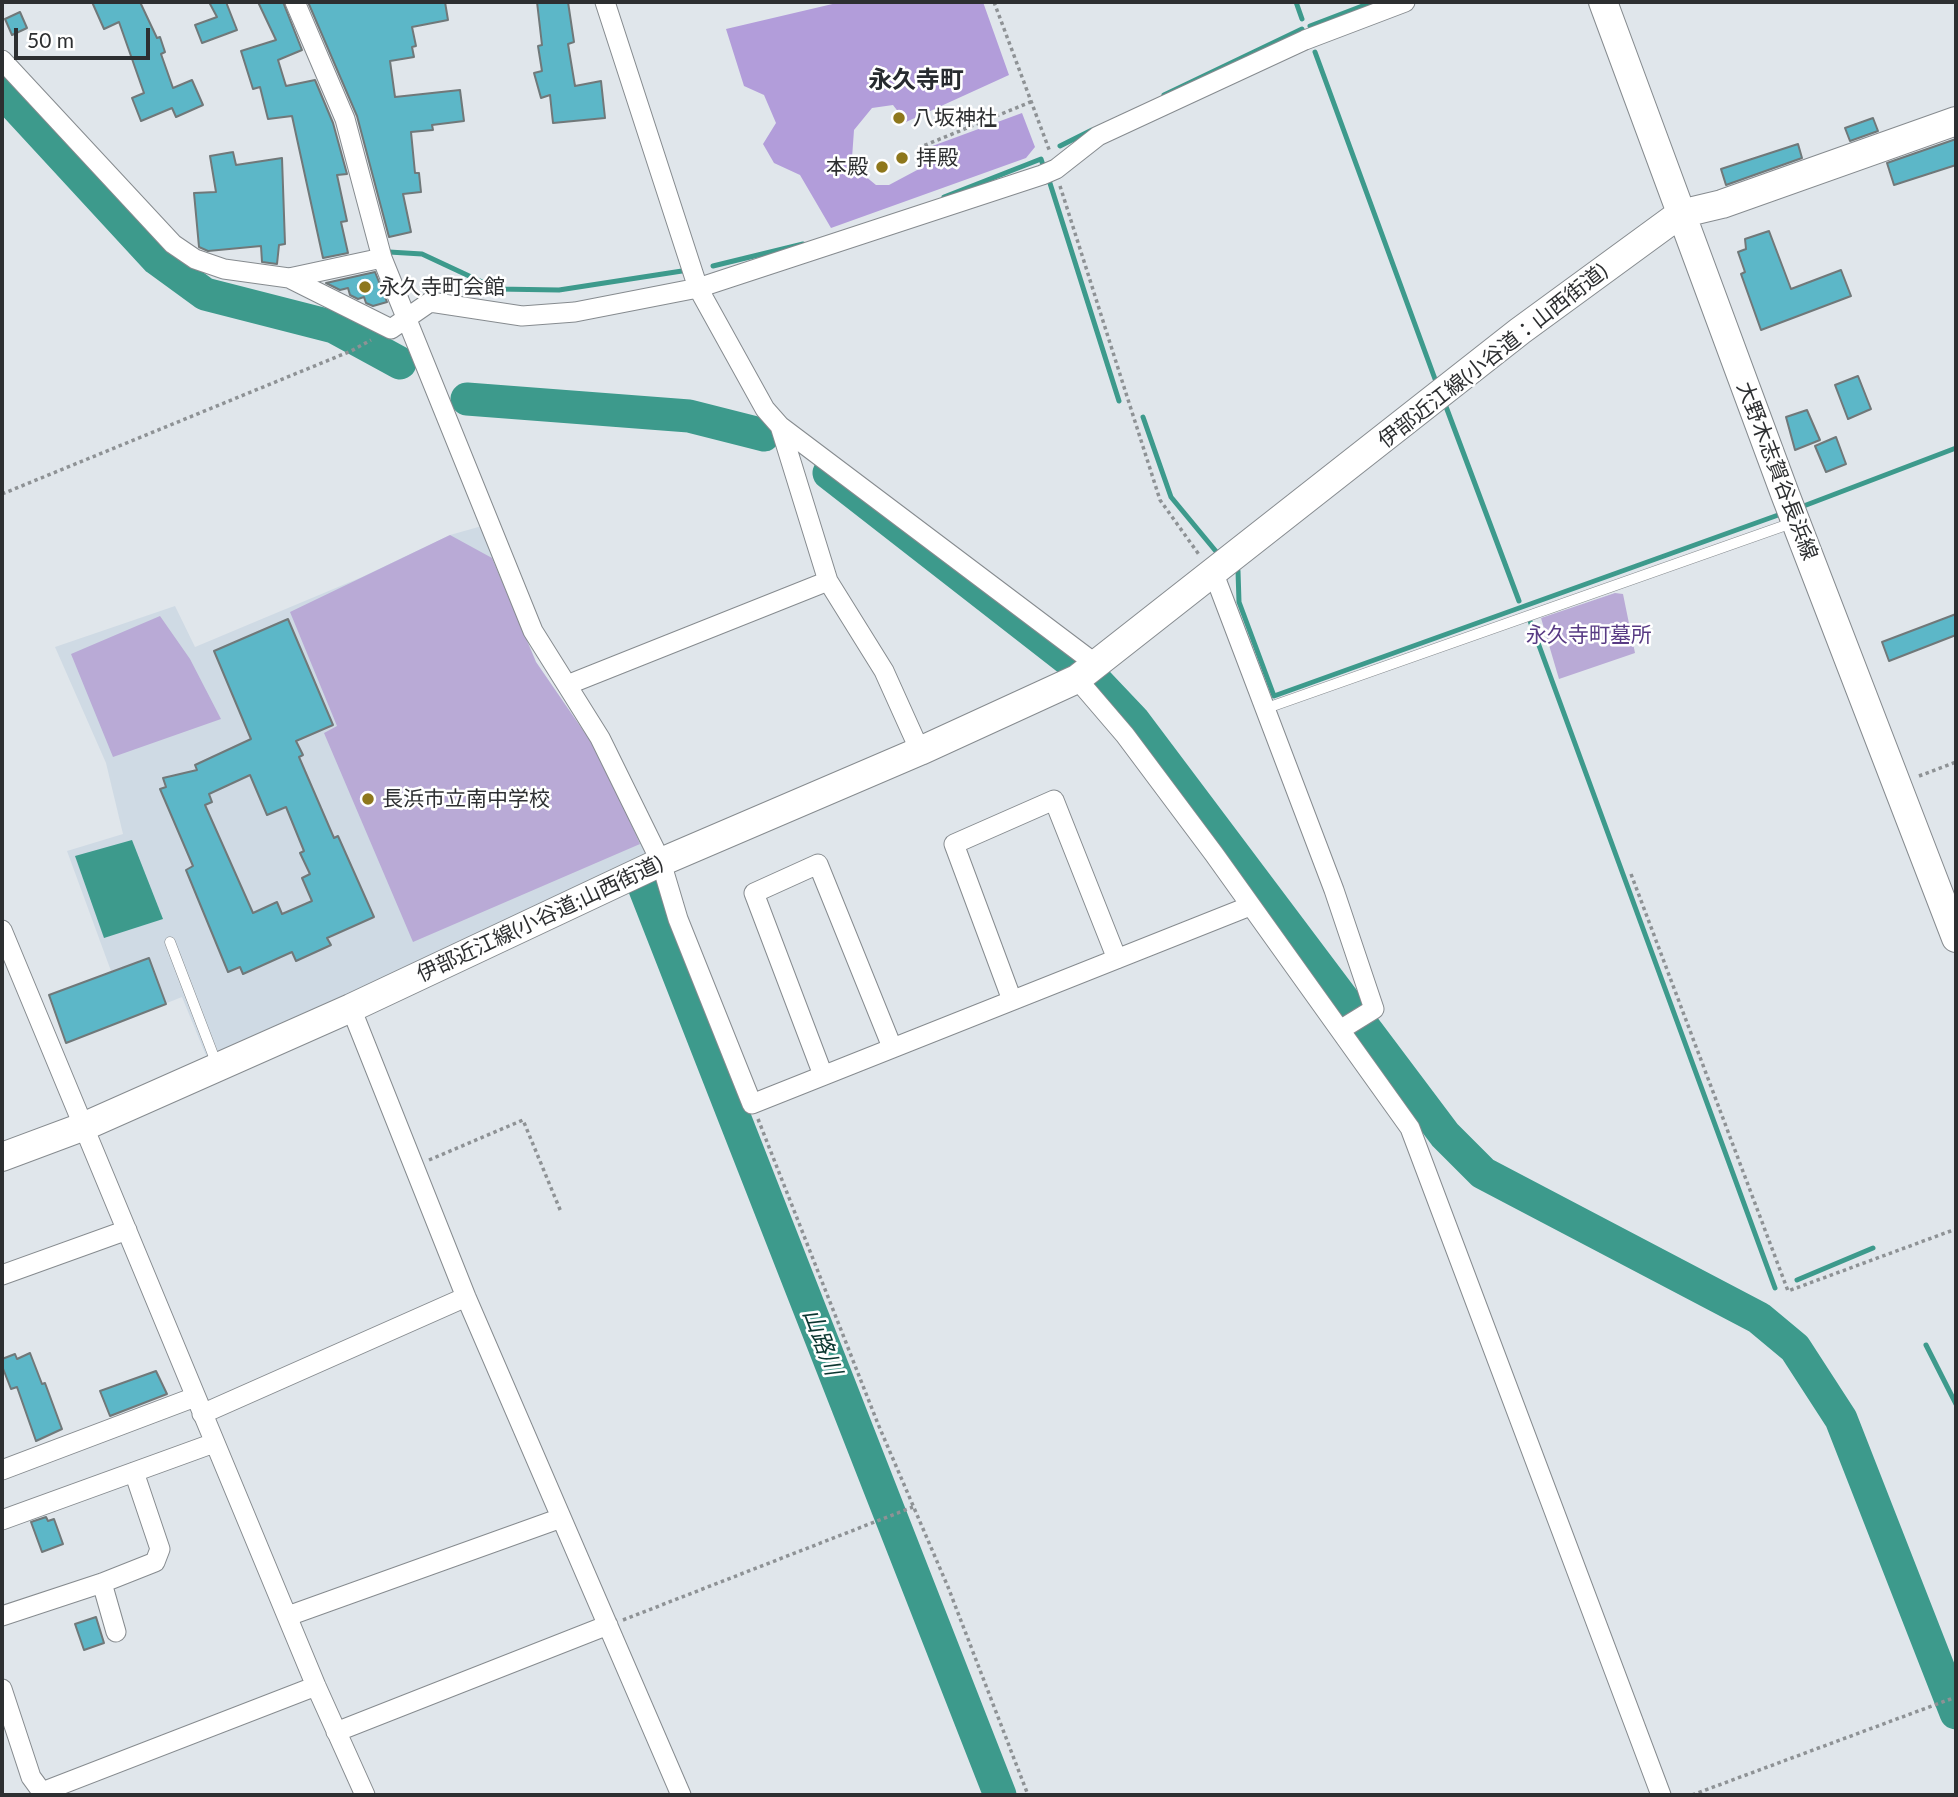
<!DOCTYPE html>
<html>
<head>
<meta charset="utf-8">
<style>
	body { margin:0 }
	#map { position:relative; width:1958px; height:1797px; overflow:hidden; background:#e0e6eb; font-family:Lato,sans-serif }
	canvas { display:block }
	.frame { position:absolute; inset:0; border:4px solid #2d2f31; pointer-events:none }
	.scale { position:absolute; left:14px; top:28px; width:136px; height:32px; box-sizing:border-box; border:4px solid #2d2f31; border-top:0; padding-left:9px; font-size:21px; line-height:24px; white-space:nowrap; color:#2d2f31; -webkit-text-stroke:5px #fff; paint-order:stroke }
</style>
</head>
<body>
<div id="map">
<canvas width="1958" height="1797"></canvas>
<div class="frame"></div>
<div class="scale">50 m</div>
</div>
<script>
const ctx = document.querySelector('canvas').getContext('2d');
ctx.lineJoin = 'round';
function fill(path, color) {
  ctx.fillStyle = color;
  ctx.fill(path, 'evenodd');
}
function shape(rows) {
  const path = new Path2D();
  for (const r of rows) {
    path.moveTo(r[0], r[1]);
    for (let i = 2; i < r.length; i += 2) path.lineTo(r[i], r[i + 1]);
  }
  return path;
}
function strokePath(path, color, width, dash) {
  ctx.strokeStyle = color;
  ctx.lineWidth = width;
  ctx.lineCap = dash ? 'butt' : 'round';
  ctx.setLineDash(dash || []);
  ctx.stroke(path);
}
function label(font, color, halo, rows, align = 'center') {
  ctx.font = font + ' Lato,"Noto Sans JP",sans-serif';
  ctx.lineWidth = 5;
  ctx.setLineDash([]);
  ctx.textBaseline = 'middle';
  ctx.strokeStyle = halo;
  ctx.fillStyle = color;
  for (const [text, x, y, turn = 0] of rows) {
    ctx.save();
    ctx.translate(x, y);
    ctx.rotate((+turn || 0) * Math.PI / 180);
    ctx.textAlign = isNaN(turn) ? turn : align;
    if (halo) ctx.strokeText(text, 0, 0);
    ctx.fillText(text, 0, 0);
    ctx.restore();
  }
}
const built = shape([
	[482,526,536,662,600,755,650,859,207,1058,182,997,66,1043,50,998,111,971,67,851,123,834,106,763,55,647,175,606,195,647,362,577,450,535]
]);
const green = shape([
	[450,535,492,558,536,662,600,755,640,844,413,942,324,733,337,726,290,612],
	[1615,593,1623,594,1635,653,1559,679,1541,618],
	[160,616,190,659,221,719,113,757,71,654]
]);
const forest = shape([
	[841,2,983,2,1009,75,906,122,893,105,872,108,854,130,852,158,865,176,876,185,889,185,919,169,916,152,1022,113,1035,147,1026,158,831,228,800,175,774,163,763,144,776,123,764,95,744,86,726,29]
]);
const water = shape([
	[132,840,163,919,104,938,75,856]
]);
const stream = shape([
	[1296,2,1302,19],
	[1310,26,1373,2],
	[1315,52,1435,379],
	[1164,95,1302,29],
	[1060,146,1092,130],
	[72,167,85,158],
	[1048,177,1119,401],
	[944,197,1041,159,1044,168],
	[389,252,422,254,497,289,559,290,682,271],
	[713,266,803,244],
	[1445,404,1519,601],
	[1143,417,1171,497,1219,555],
	[1801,507,1956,448],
	[1232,566,1238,571,1239,602,1274,696,1781,514],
	[1530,621,1775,1288],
	[1797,1280,1873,1248],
	[1926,1345,1956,1404]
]);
const river = shape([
	[2,91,157,259,205,294,334,327,400,363],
	[467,399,689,416,764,435],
	[829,473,1096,681,1133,720,1445,1135,1483,1173,1759,1318,1795,1348,1841,1419,1956,1713],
	[645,889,1000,1795]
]);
const building = shape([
	[92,2,140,2,157,38,160,37,165,52,161,54,173,88,192,80,203,105,176,117,172,108,141,121,132,98,144,93,119,22,104,29,92,2],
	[209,2,226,2,237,30,202,43,195,25,217,17,209,2],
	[258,2,283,2,302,50,278,60,286,86,315,80,333,123,347,174,337,175,347,221,341,222,348,253,323,258,292,116,268,119,260,87,253,89,241,51,276,40,258,2],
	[308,2,445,2,448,20,412,27,416,46,412,47,414,57,390,61,395,97,460,90,464,121,432,125,433,130,411,132,415,173,419,173,421,192,403,194,411,232,389,237,357,116,308,2],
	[537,2,568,2,574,42,568,44,575,86,601,81,605,118,553,123,550,95,541,98,534,73,542,71,538,46,542,45,537,2],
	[20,12,27,28,12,35,5,19,20,12],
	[1873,118,1878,131,1850,141,1845,128,1873,118],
	[1956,139,1956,165,1894,185,1887,163,1956,139],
	[1798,144,1802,158,1726,185,1721,169,1798,144],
	[233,152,236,165,282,158,285,244,279,245,277,264,262,262,261,246,208,251,199,247,194,193,216,192,210,156,233,152],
	[1769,231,1791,289,1841,270,1851,296,1761,330,1741,274,1745,272,1738,252,1746,249,1745,239,1769,231],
	[375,272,387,302,373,306,366,303,364,297,358,299,350,295,348,288,340,290,326,283,375,272],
	[1858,376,1871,409,1848,419,1835,385,1858,376],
	[1807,410,1820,440,1795,450,1786,417,1807,410],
	[1836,437,1846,464,1826,472,1815,446,1836,437],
	[1956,614,1956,635,1889,661,1882,642,1956,614],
	[288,619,333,725,296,741,303,755,299,757,334,838,338,836,374,917,327,938,331,945,296,961,292,952,243,974,240,967,228,972,186,870,193,866,160,789,166,787,163,778,197,770,195,765,251,739,214,651,288,619],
	[250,775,267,815,286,807,304,851,300,853,310,874,302,878,312,901,282,914,277,902,253,913,205,805,212,802,209,794,250,775],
	[149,958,166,1004,66,1043,49,995,149,958],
	[30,1353,42,1384,45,1383,62,1429,36,1441,17,1387,11,1389,2,1366,2,1359,15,1354,17,1359,30,1353],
	[156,1371,167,1394,110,1416,100,1391,156,1371],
	[46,1517,48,1521,54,1519,63,1544,42,1552,31,1522,46,1517],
	[96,1617,104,1643,84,1650,75,1624,96,1617]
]);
const path = shape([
	[994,2,1050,152],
	[918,148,1033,101],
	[1060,186,1160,500,1200,556],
	[2,494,351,351,371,340],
	[1919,776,1956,762],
	[1631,874,1788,1291,1956,1229],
	[758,1119,878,1424,948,1587,1028,1795],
	[429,1160,523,1120,561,1212],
	[623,1620,913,1507],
	[1692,1795,1956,1697]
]);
const service = shape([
	[1267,708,1792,523],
	[170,942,217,1065]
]);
const minor = shape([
	[295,2,345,119,382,258,533,631,600,738,661,862,678,919,752,1104,1250,906],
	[605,2,698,288,765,409,780,426,828,581,884,671,920,751],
	[2,60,173,244,195,259,224,269,289,278,391,329,430,302,522,316,575,312,698,288,1042,175,1056,169,1098,136,1305,40,1405,2],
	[289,278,382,258],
	[780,426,1097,665],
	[1214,574,1334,890,1374,1009,1340,1030],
	[1077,679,1125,735,1214,854,1410,1128,1661,1795],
	[567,685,828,581],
	[2,930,316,1686,365,1795],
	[1012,1000,954,844,1054,800,1117,959],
	[351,1008,466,1297,681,1795],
	[823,1075,754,893,818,864,892,1047],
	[2,1275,127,1230],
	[202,1414,466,1297],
	[2,1470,195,1397],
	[2,1520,214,1443],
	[102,1583,116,1632],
	[2,1616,102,1583,155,1562,160,1549,134,1472],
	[288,1616,561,1518],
	[2,1689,31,1777,42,1792,316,1686],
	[336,1732,608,1625]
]);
const secondary = shape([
	[1603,2,1785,494,1956,938],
	[2,1157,85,1126,351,1008,661,862,920,751,1077,679,1520,331,1680,214,1722,204,1956,121]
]);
const markers = [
	[899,118,7,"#8e771c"],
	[902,158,7,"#8e771c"],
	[882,167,7,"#8e771c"],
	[365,287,7,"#8e771c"],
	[368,799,7,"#8e771c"]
];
const poiNames = [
	["八坂神社",913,118],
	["拝殿",916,158],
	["本殿",868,167,"right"],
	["永久寺町会館",379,287],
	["長浜市立南中学校",382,799]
];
const streetNames = [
	["伊部近江線(小谷道：山西街道)",1493,356,-38],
	["大野木志賀谷長浜線",1777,471,69],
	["伊部近江線(小谷道;山西街道)",540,919,-25]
];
const parkNames = [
	["永久寺町墓所",1589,635]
];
const waterNames = [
	["山路川",822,1342,69]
];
const quarterNames = [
	["永久寺町",916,80]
];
fill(built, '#cfdae4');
fill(green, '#b9aad6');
fill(forest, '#b29dda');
fill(water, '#3d9a8c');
strokePath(stream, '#3d9a8c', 5);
strokePath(river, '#3d9a8c', 33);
fill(building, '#5cb7c8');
strokePath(building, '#707879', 2);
strokePath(service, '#868b8f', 11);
strokePath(minor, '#868b8f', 21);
strokePath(secondary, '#868b8f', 30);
strokePath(path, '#8e9295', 3.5, [3.5, 3.5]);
strokePath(service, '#fff', 10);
strokePath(minor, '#fff', 19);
strokePath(secondary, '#fff', 28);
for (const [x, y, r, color] of markers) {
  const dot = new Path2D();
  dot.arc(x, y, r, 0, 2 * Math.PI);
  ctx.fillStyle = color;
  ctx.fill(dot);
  strokePath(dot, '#fff', 2.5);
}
label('21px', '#2d2f31', '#fff', poiNames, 'left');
label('21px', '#2d2f31', '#fff', streetNames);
label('21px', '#583b84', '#fff', parkNames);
label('italic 23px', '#0a3630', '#fff', waterNames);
label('bold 24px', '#272b2f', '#fff', quarterNames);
</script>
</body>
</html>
